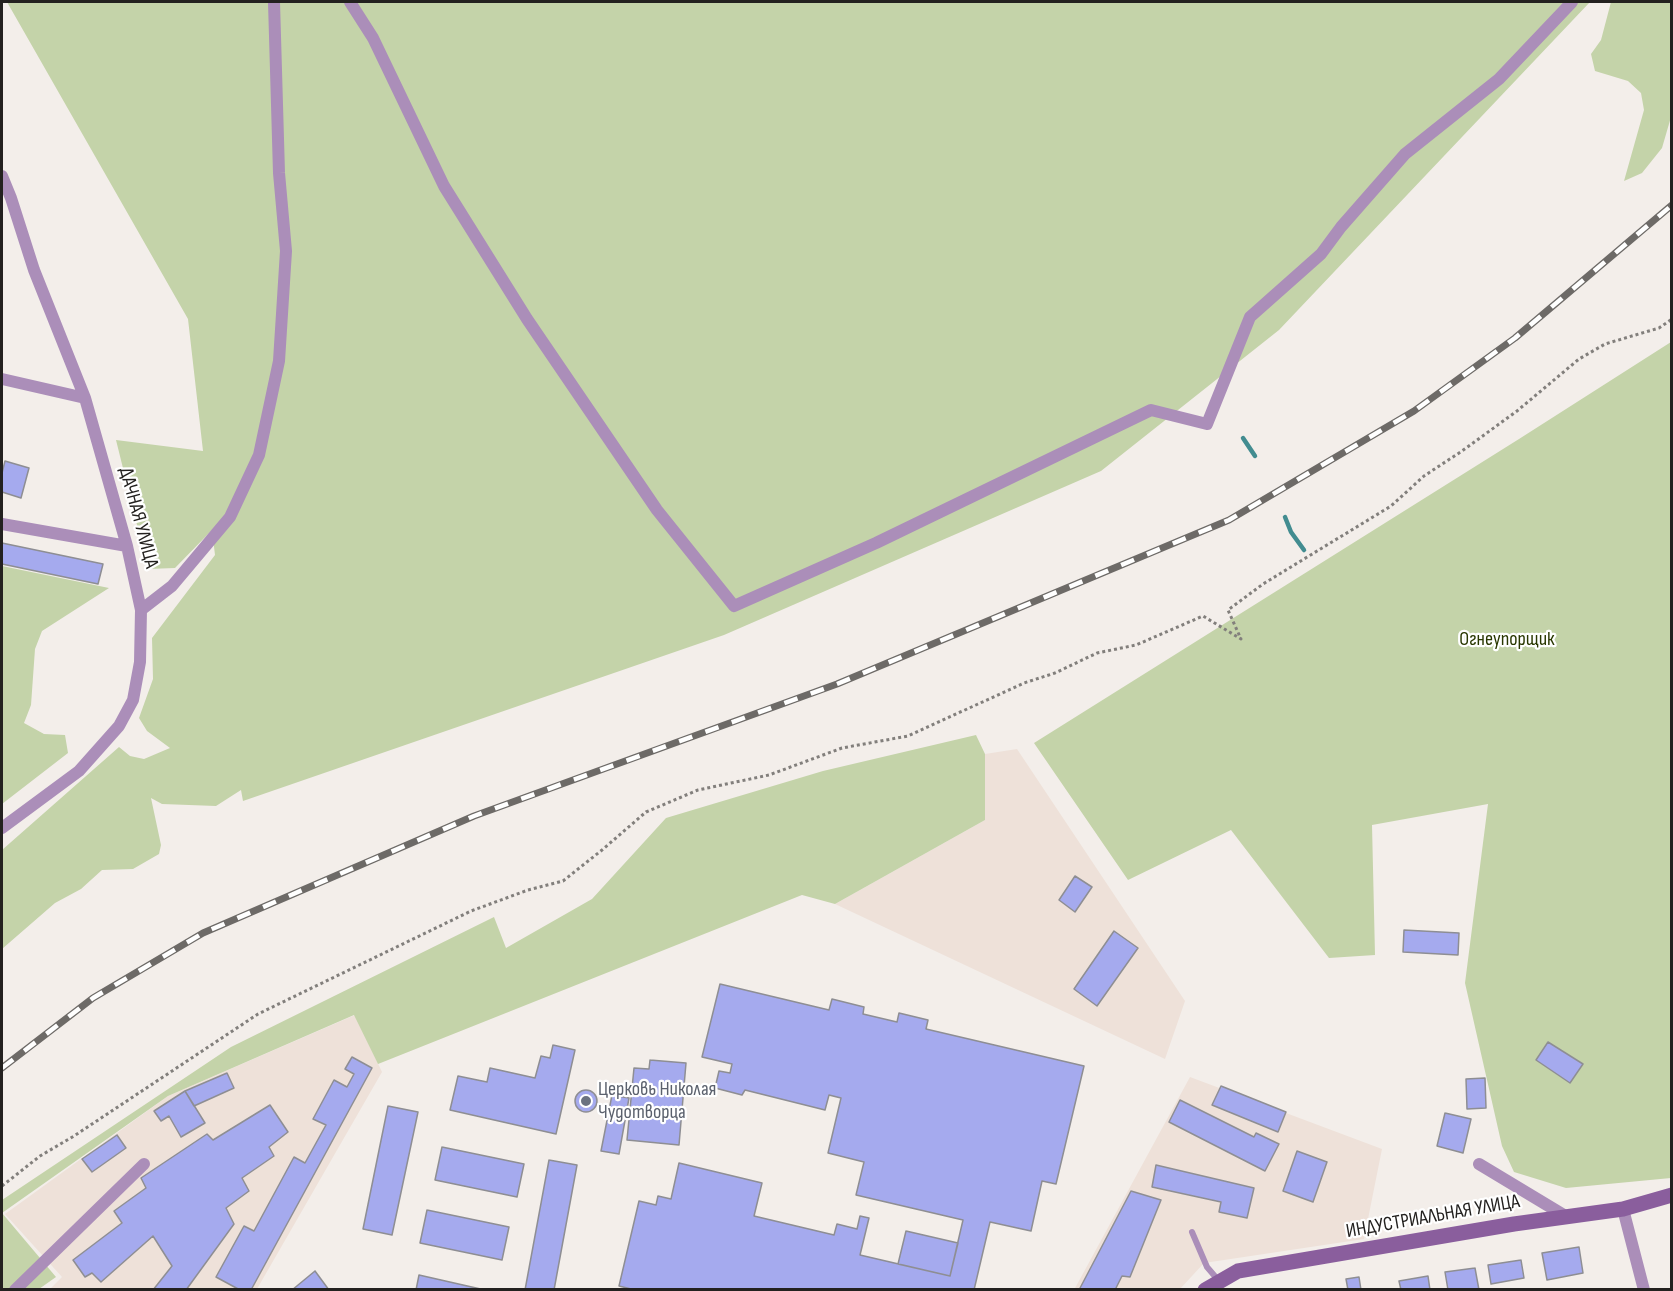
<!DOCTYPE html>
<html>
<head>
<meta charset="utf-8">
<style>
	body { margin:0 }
	#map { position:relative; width:1673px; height:1291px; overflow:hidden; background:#f3eeea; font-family:"Sofia Sans Condensed",sans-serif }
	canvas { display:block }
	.frame { position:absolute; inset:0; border:3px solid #23211f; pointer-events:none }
</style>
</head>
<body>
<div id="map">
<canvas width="1673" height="1291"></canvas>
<div class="frame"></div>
</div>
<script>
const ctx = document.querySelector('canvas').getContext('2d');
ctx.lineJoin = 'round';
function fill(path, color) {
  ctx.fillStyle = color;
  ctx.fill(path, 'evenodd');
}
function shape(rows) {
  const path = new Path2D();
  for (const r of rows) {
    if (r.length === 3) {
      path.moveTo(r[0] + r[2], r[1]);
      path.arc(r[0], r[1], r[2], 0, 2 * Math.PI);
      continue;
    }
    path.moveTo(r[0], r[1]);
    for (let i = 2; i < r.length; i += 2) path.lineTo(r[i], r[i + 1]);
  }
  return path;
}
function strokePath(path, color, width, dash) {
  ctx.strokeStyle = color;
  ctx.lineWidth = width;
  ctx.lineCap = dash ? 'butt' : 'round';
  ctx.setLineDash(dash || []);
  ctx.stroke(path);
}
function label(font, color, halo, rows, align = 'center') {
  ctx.font = font + ' "Sofia Sans Condensed",sans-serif';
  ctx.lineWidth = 4.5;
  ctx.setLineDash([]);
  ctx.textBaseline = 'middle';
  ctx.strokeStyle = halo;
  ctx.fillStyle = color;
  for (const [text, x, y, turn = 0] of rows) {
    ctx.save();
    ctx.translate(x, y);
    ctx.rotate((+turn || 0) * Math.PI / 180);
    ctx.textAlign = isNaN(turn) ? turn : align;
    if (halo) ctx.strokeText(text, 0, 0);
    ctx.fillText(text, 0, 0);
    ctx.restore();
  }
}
const built = shape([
	[1017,749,1185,1001,1165,1059,835,904,985,820,985,754],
	[355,1015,382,1072,257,1289,50,1289,62,1277,5,1214,168,1096],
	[1190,1077,1382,1149,1364,1239,1204,1263,1180,1289,1074,1290]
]);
const green = shape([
	[7,2,1590,2,1279,330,1101,471,724,635,243,801,241,790,216,806,162,804,151,798,161,845,159,854,133,869,102,870,81,889,55,903,2,949,2,850,119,747,130,756,144,759,170,748,147,731,139,718,153,679,152,638,215,555,212,530,175,568,148,569,116,440,203,451,188,319],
	[1611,2,1671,2,1671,117,1662,148,1642,173,1624,181,1644,110,1641,93,1628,81,1595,71,1591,54,1601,40],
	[1671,342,1671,1178,1566,1188,1514,1172,1502,1146,1465,983,1488,804,1372,825,1375,955,1329,958,1231,830,1128,880,1034,743,1519,439],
	[2,566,109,588,42,631,35,649,31,705,24,723,44,734,65,735,68,753,2,804],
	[976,735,985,754,985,820,835,904,802,895,378,1064,354,1015,168,1096,2,1213,2,1200,231,1047,494,917,506,948,592,899,666,818,823,771],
	[2,1213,56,1277,39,1289,2,1289]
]);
const stream = shape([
	[1243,438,1255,456],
	[1285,517,1291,532,1304,550]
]);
const building = shape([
	[5,461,29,468,21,498,2,492,2,473,5,461],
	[2,543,103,564,98,584,2,564,2,543],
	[1075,876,1092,887,1075,912,1059,900,1075,876],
	[1404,930,1459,933,1458,955,1403,952,1404,930],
	[1114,931,1138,948,1097,1006,1074,989,1114,931],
	[720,984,829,1010,832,999,864,1007,863,1014,897,1022,899,1013,928,1020,926,1029,1084,1066,1056,1184,1042,1181,1031,1231,990,1222,974,1290,635,1290,619,1286,639,1201,656,1205,658,1196,671,1199,679,1163,762,1183,754,1216,834,1235,837,1224,857,1229,860,1216,869,1218,860,1255,950,1276,963,1220,856,1195,864,1162,828,1153,841,1098,829,1095,825,1110,745,1090,742,1095,715,1088,719,1071,730,1073,732,1064,702,1057,720,984],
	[1548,1042,1583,1064,1570,1083,1536,1060,1548,1042],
	[553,1045,575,1050,556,1134,450,1110,458,1076,487,1082,490,1068,535,1078,541,1056,550,1058,553,1045],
	[352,1057,372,1068,251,1290,240,1290,216,1277,244,1226,254,1231,294,1157,305,1163,326,1125,313,1119,334,1080,347,1087,354,1074,345,1069,352,1057],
	[650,1060,686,1063,679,1145,627,1140,634,1068,649,1069,650,1060],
	[227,1073,234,1088,194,1106,185,1091,227,1073],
	[1485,1078,1486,1108,1467,1109,1466,1079,1485,1078],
	[1221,1086,1286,1112,1278,1132,1212,1105,1221,1086],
	[586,1101,11],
	[185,1091,205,1123,181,1137,169,1116,161,1121,154,1111,185,1091],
	[612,1095,629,1098,619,1154,601,1151,612,1095],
	[1180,1100,1254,1137,1256,1133,1279,1144,1265,1171,1169,1122,1180,1100],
	[270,1105,288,1132,269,1147,274,1156,242,1178,249,1191,226,1208,234,1224,186,1290,153,1290,172,1266,153,1236,101,1282,92,1273,85,1277,73,1260,122,1223,114,1211,146,1188,141,1178,207,1134,213,1140,270,1105],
	[388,1106,418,1112,392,1235,363,1229,388,1106],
	[1445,1113,1471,1119,1463,1153,1437,1146,1445,1113],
	[117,1135,126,1148,92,1172,82,1159,117,1135],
	[442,1147,524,1164,517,1197,435,1180,442,1147],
	[1297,1151,1327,1162,1313,1202,1283,1191,1297,1151],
	[549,1160,577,1165,554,1290,525,1290,549,1160],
	[1156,1165,1254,1188,1247,1218,1219,1212,1221,1202,1152,1187,1156,1165],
	[1131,1191,1161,1200,1130,1277,1122,1276,1115,1290,1079,1290,1131,1191],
	[427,1210,509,1227,502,1260,420,1243,427,1210],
	[906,1231,958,1243,950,1276,898,1264,906,1231],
	[1579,1247,1583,1273,1547,1280,1542,1253,1579,1247],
	[1521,1260,1524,1278,1491,1284,1488,1265,1521,1260],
	[1475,1268,1479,1290,1448,1290,1445,1272,1475,1268],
	[315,1271,329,1290,292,1290,315,1271],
	[419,1275,485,1290,416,1290,419,1275],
	[1428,1276,1430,1290,1401,1290,1399,1281,1428,1276],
	[1359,1277,1361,1290,1348,1290,1346,1279,1359,1277]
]);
const path = shape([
	[2,1186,40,1156,74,1136,258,1014,471,911,528,890,563,881,602,850,646,812,698,790,769,775,842,748,908,736,1024,683,1055,673,1097,653,1136,645,1203,616,1241,639,1228,610,1263,584,1391,506,1424,476,1462,451,1517,411,1579,359,1605,344,1659,328,1672,319]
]);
const lane = shape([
	[1192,1232,1207,1267,1219,1281]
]);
const street = shape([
	[350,2,373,38,444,186,527,319,657,510,734,606,876,543,1151,410,1207,424,1250,317,1321,254,1341,227,1405,154,1499,79,1572,2],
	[2,176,11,198,34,270,85,398,127,546,141,610,140,662,133,700,119,726,79,771,2,828],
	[2,379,85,398],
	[2,524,127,546],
	[141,610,172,586,230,517,259,455,279,361,286,251,279,173,274,2],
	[1479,1164,1567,1217],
	[1623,1209,1644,1290],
	[15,1290,144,1164]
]);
const secondary = shape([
	[1205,1290,1238,1271,1514,1224,1623,1209,1672,1195]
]);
const rail = shape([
	[2,1068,93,998,203,933,474,816,837,684,1229,520,1414,411,1515,338,1672,205]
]);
const markers = [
	[586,1101,6,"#6b7280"]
];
const streetNames = [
	["ДАЧНАЯ УЛИЦА",138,518,75],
	["ИНДУСТРИАЛЬНАЯ УЛИЦА",1433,1217,-10]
];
const parkNames = [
	["Огнеупорщик",1507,640]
];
const worshipNames = [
	["Церковь Николая",598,1090],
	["Чудотворца",598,1113]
];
fill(built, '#eee1d9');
fill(green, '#c4d3a9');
strokePath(stream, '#428c90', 4.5);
fill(building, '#a5aaee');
strokePath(building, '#8e8e93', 1.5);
strokePath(path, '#827f7c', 3, [3, 3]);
strokePath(lane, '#ab8eb9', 6);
strokePath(street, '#ab8eb9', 12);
strokePath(secondary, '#8a5e9d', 15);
strokePath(rail, '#6d6a67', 7);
strokePath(rail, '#fff', 4.5, [14]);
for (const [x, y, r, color] of markers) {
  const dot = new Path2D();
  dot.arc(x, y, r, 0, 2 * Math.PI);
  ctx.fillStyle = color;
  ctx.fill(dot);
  strokePath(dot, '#fff', 2);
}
label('20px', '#23211f', '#fff', streetNames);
label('20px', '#293700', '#fff', parkNames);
label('20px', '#5b616d', '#fff', worshipNames, 'left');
</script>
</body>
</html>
